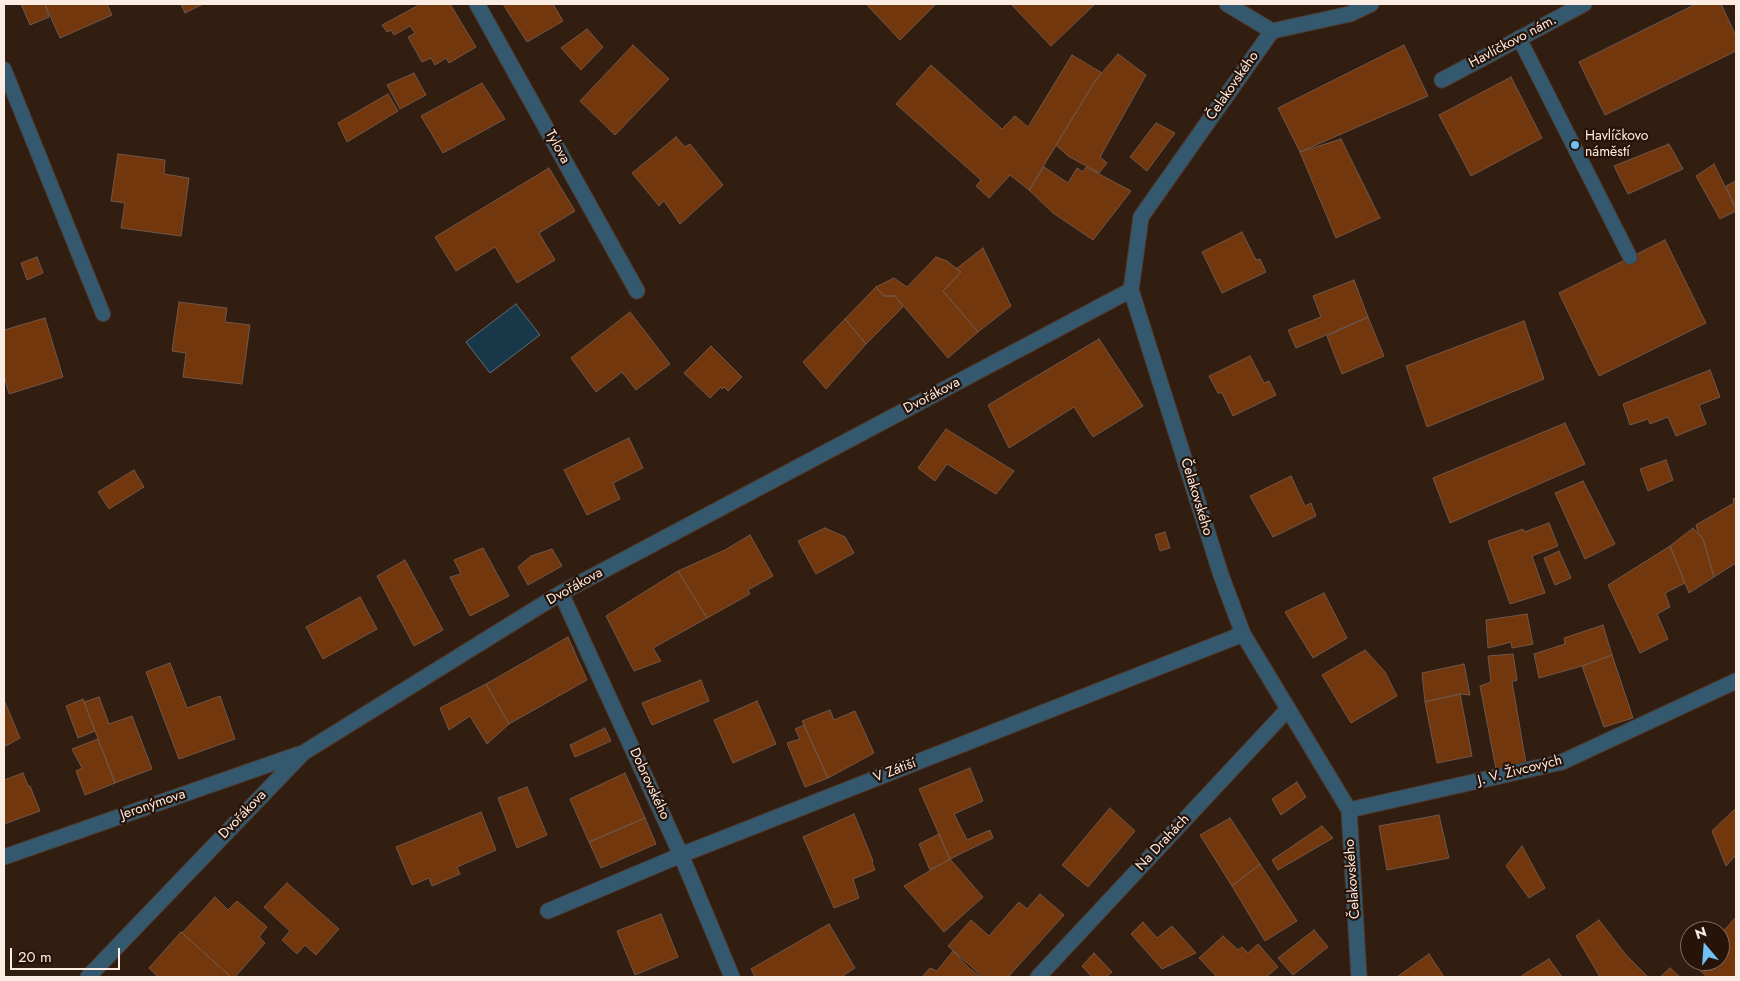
<!DOCTYPE html>
<html>
<head>
<meta charset="utf-8">
<style>
	body { margin:0 }
	#map { position:relative; width:1740px; height:981px; overflow:hidden; background:#321d11; font-family:Jost,sans-serif }
	canvas { display:block }
	.frame { position:absolute; inset:0; border:5px solid #fbece4; pointer-events:none }
	.north { position:absolute; left:1680px; top:921px; width:50px; height:50px; box-sizing:border-box; background:#281308; border:1px solid #7c6a60; border-radius:50%; rotate:342deg; font-size:14px; font-weight:700; line-height:20px; text-align:center; color:#fbece4 }
	.north::after { content:''; display:block; margin:auto; width:18px; height:22px; background:#6ec2f3; clip-path:polygon(50% 0,100% 100%,50% 72%,0 100%) }
	.scale { position:absolute; left:10px; top:948px; width:110px; height:22px; box-sizing:border-box; border:2px solid #fbece4; border-top:0; padding-left:6px; font-size:15px; line-height:18px; white-space:nowrap; color:#fbece4; -webkit-text-stroke:4px #281308; paint-order:stroke }
</style>
</head>
<body>
<div id="map">
<canvas width="1740" height="981"></canvas>
<div class="frame"></div>
<div class="north">N</div>
<div class="scale">20 m</div>
</div>
<script>
const ctx = document.querySelector('canvas').getContext('2d');
ctx.lineJoin = 'round';
function fill(path, color) {
  ctx.fillStyle = color;
  ctx.fill(path, 'evenodd');
}
function shape(rows) {
  const path = new Path2D();
  for (const r of rows) {
    path.moveTo(r[0], r[1]);
    for (let i = 2; i < r.length; i += 2) path.lineTo(r[i], r[i + 1]);
  }
  return path;
}
function strokePath(path, color, width, dash) {
  ctx.strokeStyle = color;
  ctx.lineWidth = width;
  ctx.lineCap = dash ? 'butt' : 'round';
  ctx.setLineDash(dash || []);
  ctx.stroke(path);
}
function label(font, color, halo, rows, align = 'center') {
  ctx.font = font + ' Jost,sans-serif';
  ctx.lineWidth = 4.5;
  ctx.setLineDash([]);
  ctx.textBaseline = 'middle';
  ctx.strokeStyle = halo;
  ctx.fillStyle = color;
  for (const [text, x, y, turn = 0] of rows) {
    ctx.save();
    ctx.translate(x, y);
    ctx.rotate((+turn || 0) * Math.PI / 180);
    ctx.textAlign = isNaN(turn) ? turn : align;
    if (halo) ctx.strokeText(text, 0, 0);
    ctx.fillText(text, 0, 0);
    ctx.restore();
  }
}
const water = shape([
	[516,304,540,335,490,373,466,342,516,304]
]);
const building = shape([
	[21,4,45,4,49,17,30,25,21,4],
	[45,4,107,4,112,15,60,38,45,4],
	[181,4,203,4,185,13,181,4],
	[421,4,450,4,476,47,449,63,446,58,435,65,431,58,422,62,408,37,415,33,410,26,394,35,391,30,387,32,382,25,421,4],
	[503,4,553,4,563,21,527,42,503,4],
	[866,4,934,4,935,5,900,40,866,4],
	[1011,4,1095,4,1051,46,1011,4],
	[1696,4,1721,4,1736,36,1736,51,1605,115,1579,62,1696,4],
	[587,29,603,47,581,70,561,48,587,29],
	[633,45,669,79,615,135,580,101,633,45],
	[1404,45,1428,96,1300,152,1278,108,1404,45],
	[1118,54,1146,75,1100,157,1107,163,1099,173,1068,156,1056,145,1095,81,1118,54],
	[1072,55,1102,73,1095,81,1029,190,1010,175,989,198,976,186,981,180,896,104,931,65,1002,129,1015,116,1028,127,1072,55],
	[414,73,426,95,400,109,387,85,414,73],
	[1511,77,1542,138,1471,176,1439,115,1511,77],
	[482,83,505,119,443,153,421,116,482,83],
	[388,94,398,111,347,142,338,123,388,94],
	[1156,123,1175,133,1147,171,1130,157,1156,123],
	[676,137,685,147,690,144,723,185,680,224,664,201,659,206,632,173,676,137],
	[1341,139,1380,218,1336,238,1300,152,1341,139],
	[1669,144,1683,169,1628,194,1614,166,1669,144],
	[118,154,165,160,164,174,189,178,181,236,121,228,125,203,111,201,118,154],
	[1714,164,1736,209,1736,211,1720,219,1696,176,1714,164],
	[1044,167,1068,183,1077,168,1083,172,1086,167,1131,191,1093,240,1053,213,1029,190,1044,167],
	[549,168,575,211,539,233,555,260,517,283,495,247,456,271,435,237,549,168],
	[1736,181,1736,209,1726,186,1736,181],
	[1242,232,1256,260,1260,259,1266,272,1222,293,1202,252,1242,232],
	[1665,240,1706,323,1599,376,1559,293,1665,240],
	[983,248,1011,306,978,332,943,291,961,272,956,269,983,248],
	[37,257,43,273,27,280,21,263,37,257],
	[936,257,947,261,961,272,943,291,978,332,948,358,895,296,884,296,876,287,894,278,907,287,936,257],
	[1354,280,1368,317,1296,348,1288,330,1321,317,1313,296,1354,280],
	[876,287,884,296,895,296,903,307,866,344,845,319,876,287],
	[179,302,227,308,225,322,250,325,242,384,183,377,186,353,172,351,179,302],
	[630,312,670,364,636,390,622,372,596,392,571,358,630,312],
	[1368,317,1384,356,1342,374,1327,336,1368,317],
	[45,318,63,377,9,394,4,375,4,330,45,318],
	[845,319,866,344,826,389,803,362,845,319],
	[1524,321,1544,379,1427,427,1406,366,1524,321],
	[1099,339,1143,406,1093,437,1074,407,1009,448,988,405,1099,339],
	[711,346,742,377,728,391,724,387,722,389,721,387,710,398,684,373,711,346],
	[1250,356,1264,383,1269,381,1276,395,1233,416,1222,393,1218,393,1209,376,1250,356],
	[1710,370,1720,397,1699,405,1706,424,1676,436,1668,417,1650,424,1648,419,1630,425,1623,404,1710,370],
	[1565,423,1585,464,1450,523,1433,478,1565,423],
	[946,429,1014,471,996,494,947,464,935,481,918,468,946,429],
	[629,438,643,468,613,483,620,499,587,515,564,470,629,438],
	[1666,460,1673,480,1648,491,1640,469,1666,460],
	[134,470,144,487,109,509,98,492,134,470],
	[1291,476,1305,506,1311,503,1316,516,1273,537,1250,496,1291,476],
	[1583,481,1615,544,1585,559,1555,493,1583,481],
	[1736,498,1736,563,1714,577,1703,539,1698,533,1696,525,1734,503,1733,499,1736,498],
	[1549,523,1558,546,1532,556,1545,593,1510,604,1488,541,1523,529,1524,532,1549,523],
	[825,528,845,537,854,553,816,574,798,541,825,528],
	[1693,528,1703,539,1714,577,1689,593,1670,546,1693,528],
	[1165,532,1170,548,1160,551,1155,535,1165,532],
	[750,535,773,576,748,590,750,594,707,618,678,571,725,550,750,535],
	[1670,546,1685,583,1665,593,1670,607,1657,614,1668,639,1640,653,1608,585,1670,546],
	[483,548,509,596,470,616,450,577,461,574,454,560,483,548],
	[552,549,562,566,528,585,518,567,531,556,552,549],
	[1559,551,1571,578,1555,585,1544,558,1559,551],
	[405,560,443,630,414,646,377,576,405,560],
	[678,571,707,618,653,648,661,661,634,671,606,616,678,571],
	[1324,593,1347,638,1313,658,1285,612,1324,593],
	[360,597,377,629,323,659,306,627,360,597],
	[1527,614,1533,644,1512,648,1511,642,1488,648,1486,620,1527,614],
	[1603,625,1612,655,1582,666,1539,678,1534,654,1565,644,1564,638,1603,625],
	[568,637,587,680,509,724,486,684,568,637],
	[1365,650,1385,672,1397,696,1351,723,1322,675,1365,650],
	[1513,654,1517,680,1512,682,1526,763,1496,769,1480,686,1491,682,1488,656,1513,654],
	[1612,655,1633,718,1604,727,1582,666,1612,655],
	[170,663,187,708,220,696,235,739,179,759,146,672,170,663],
	[1464,664,1470,695,1460,694,1425,702,1422,673,1464,664],
	[701,680,709,701,652,725,642,703,701,680],
	[486,684,509,724,487,744,470,716,449,730,440,708,486,684],
	[1460,694,1472,756,1437,763,1425,702,1460,694],
	[99,697,109,724,132,716,152,769,115,783,84,702,99,697],
	[83,699,95,731,78,738,66,706,83,699],
	[4,700,20,738,6,746,4,741,4,700],
	[757,701,776,744,733,763,714,720,757,701],
	[830,710,834,720,855,711,874,753,828,778,802,721,830,710],
	[804,725,828,778,805,787,787,743,800,739,795,729,804,725],
	[605,728,611,741,575,757,570,745,605,728],
	[98,739,115,783,85,795,76,771,82,768,72,749,98,739],
	[970,768,983,801,954,814,967,840,990,830,993,838,950,859,919,789,970,768],
	[23,773,28,786,30,786,40,811,4,824,4,780,23,773],
	[625,773,645,818,589,842,570,799,625,773],
	[1297,782,1306,797,1281,815,1272,799,1297,782],
	[527,787,547,835,517,848,498,798,527,787],
	[1110,808,1135,831,1088,887,1062,865,1110,808],
	[1736,808,1736,855,1726,866,1712,831,1736,808],
	[481,812,496,850,457,867,460,874,432,886,429,878,412,885,396,847,481,812],
	[854,814,873,861,872,862,875,870,853,879,859,898,834,908,803,837,854,814],
	[1439,815,1449,858,1387,870,1379,826,1439,815],
	[645,818,656,844,601,868,589,842,645,818],
	[1230,818,1260,864,1232,886,1200,835,1230,818],
	[1322,826,1333,838,1278,870,1272,860,1322,826],
	[939,834,950,859,930,870,919,844,939,834],
	[1522,846,1545,888,1529,898,1506,866,1522,846],
	[950,859,983,897,944,932,904,886,950,859],
	[1260,864,1297,921,1265,941,1232,886,1260,864],
	[287,883,339,929,316,955,305,945,297,954,282,940,290,931,264,907,287,883],
	[1040,894,1064,915,1008,977,983,977,948,946,971,920,989,936,1019,902,1027,909,1040,894],
	[215,897,228,910,237,901,267,927,259,937,265,943,235,977,231,977,182,933,215,897],
	[661,914,678,957,635,975,617,931,661,914],
	[1736,917,1736,977,1707,977,1693,964,1696,961,1720,961,1720,935,1736,917],
	[1599,920,1626,955,1648,977,1600,977,1576,936,1599,920],
	[1143,922,1157,938,1172,926,1196,953,1162,969,1131,934,1143,922],
	[829,924,855,968,841,977,755,977,751,969,829,924],
	[1314,930,1328,947,1293,975,1278,958,1314,930],
	[181,932,182,933,231,977,158,977,149,968,181,932],
	[1223,936,1238,950,1242,947,1248,953,1258,944,1278,967,1266,977,1217,977,1199,958,1223,936],
	[953,951,969,968,981,977,922,977,930,968,937,971,953,951],
	[1094,953,1112,972,1106,977,1092,977,1082,966,1094,953],
	[1429,954,1444,977,1397,977,1429,954],
	[1549,959,1562,977,1520,977,1526,973,1549,959],
	[1670,968,1680,977,1660,977,1670,968]
]);
const service = shape([
	[1519,38,1630,257],
	[4,69,103,314]
]);
const minor = shape([
	[477,4,637,291],
	[1272,31,1141,217,1131,290,1221,575,1243,634,1349,810,1359,977],
	[1442,80,1584,4],
	[561,593,681,855,732,977],
	[1349,810,1562,762,1736,681],
	[4,857,299,754],
	[548,911,681,855,1243,634],
	[88,977,303,753,561,593,1131,290],
	[1038,977,1288,709]
]);
const tertiary = shape([
	[1227,4,1272,31,1350,14,1371,4]
]);
const markers = [
	[1575,145,5,"#6ec2f3"]
];
const streetNames = [
	["Havlíčkovo nám.",1513,42,-28],
	["Čelakovského",1233,86,-55],
	["Tylova",557,147,61],
	["Dvořákova",932,396,-28],
	["Čelakovského",1196,497,73],
	["Dvořákova",575,587,-29],
	["V Zátiší",895,771,-21],
	["J. V. Živcových",1520,771,-14],
	["Dobrovského",649,784,65],
	["Jeronýmova",153,805,-19],
	["Dvořákova",243,815,-46],
	["Na Drahách",1163,843,-47],
	["Čelakovského",1353,879,-94]
];
const poiNames = [
	["Havlíčkovo",1585,137],
	["náměstí",1585,153]
];
fill(water, '#18384a');
strokePath(water, '#5c6e78', 1);
fill(building, '#73370d');
strokePath(building, '#70574a', 1);
strokePath(service, '#4e3a2f', 16);
strokePath(minor, '#4e3a2f', 17);
strokePath(tertiary, '#4e3a2f', 17);
strokePath(service, '#34596f', 14);
strokePath(minor, '#34596f', 15);
strokePath(tertiary, '#34596f', 15);
for (const [x, y, r, color] of markers) {
  const dot = new Path2D();
  dot.arc(x, y, r, 0, 2 * Math.PI);
  ctx.fillStyle = color;
  ctx.fill(dot);
  strokePath(dot, '#281308', 2);
}
label('14px', '#fbece4', '#281308', streetNames);
label('14px', '#fbece4', '#281308', poiNames, 'left');
</script>
</body>
</html>
